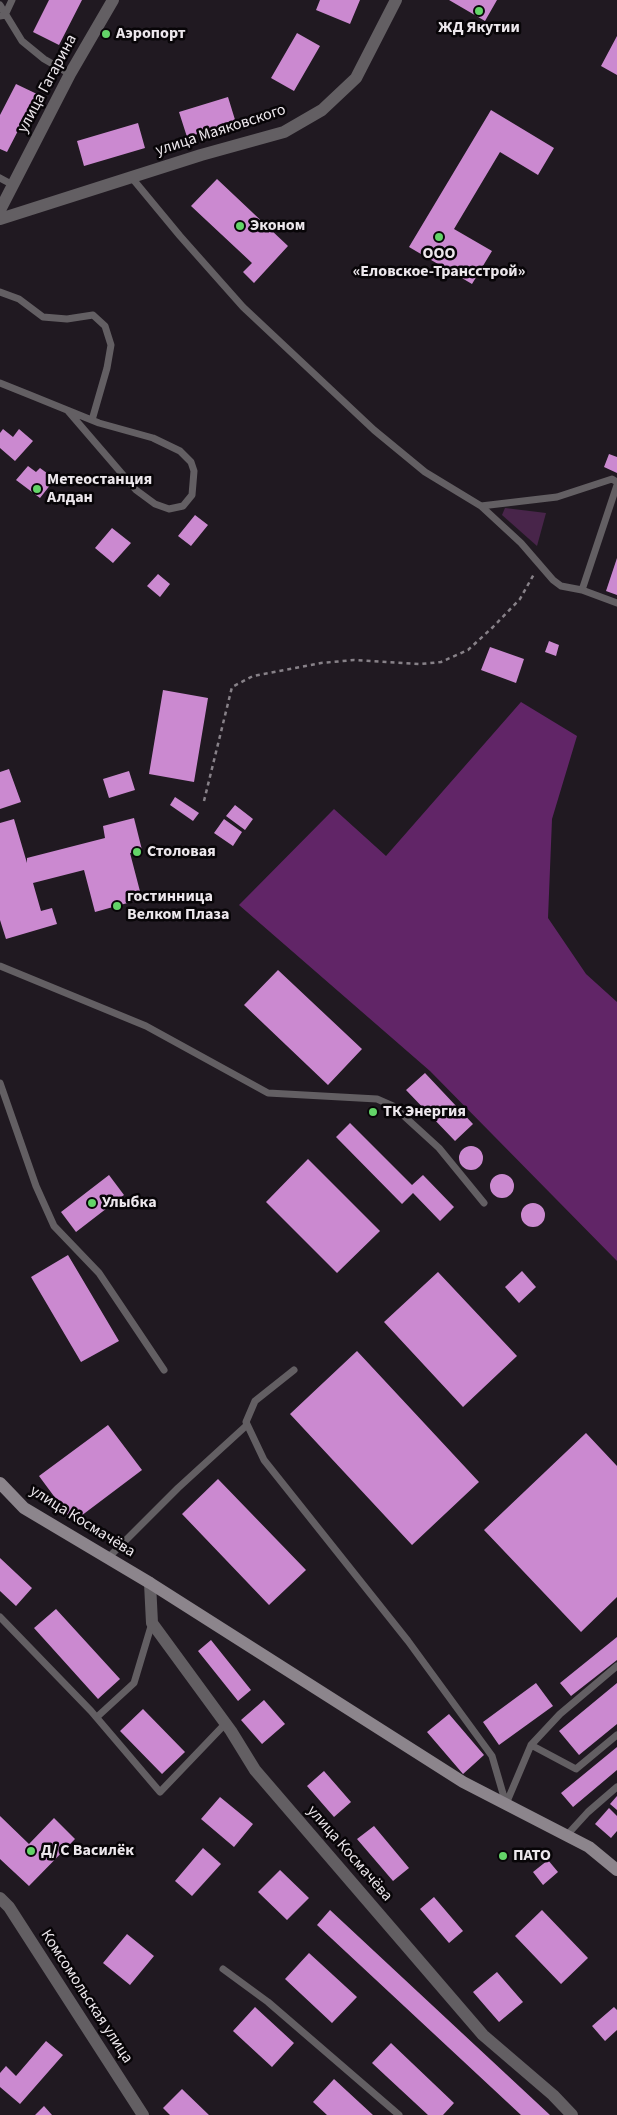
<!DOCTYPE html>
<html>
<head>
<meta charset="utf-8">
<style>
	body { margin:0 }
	canvas { display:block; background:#201921 }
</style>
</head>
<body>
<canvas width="617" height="2115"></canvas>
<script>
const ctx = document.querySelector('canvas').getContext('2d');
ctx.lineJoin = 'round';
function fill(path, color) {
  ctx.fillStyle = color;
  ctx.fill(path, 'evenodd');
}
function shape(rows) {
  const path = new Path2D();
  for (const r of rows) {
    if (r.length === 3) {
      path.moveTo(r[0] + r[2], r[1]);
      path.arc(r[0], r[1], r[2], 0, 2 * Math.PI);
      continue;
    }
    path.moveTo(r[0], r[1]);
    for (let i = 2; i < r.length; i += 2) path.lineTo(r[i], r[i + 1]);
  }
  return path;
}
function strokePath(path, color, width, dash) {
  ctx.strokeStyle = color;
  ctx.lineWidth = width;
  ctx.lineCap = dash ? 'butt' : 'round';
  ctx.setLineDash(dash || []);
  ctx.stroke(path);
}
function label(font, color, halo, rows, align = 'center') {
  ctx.font = font + ' "Source Sans 3",sans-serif';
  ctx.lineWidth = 5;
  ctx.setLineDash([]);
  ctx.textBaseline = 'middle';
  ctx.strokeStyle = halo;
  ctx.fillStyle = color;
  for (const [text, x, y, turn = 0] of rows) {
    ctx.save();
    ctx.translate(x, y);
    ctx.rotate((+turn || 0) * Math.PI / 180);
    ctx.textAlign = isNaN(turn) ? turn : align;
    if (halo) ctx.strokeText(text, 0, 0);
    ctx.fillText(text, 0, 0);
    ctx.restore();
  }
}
const green = shape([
	[505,508,546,513,537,546,502,515]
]);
const forest = shape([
	[521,702,577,736,552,819,548,918,586,974,617,1002,617,1261,430,1071,239,905,334,809,386,856]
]);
const building = shape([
	[49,0,82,0,59,45,33,32],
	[320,0,360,0,350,24,316,10],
	[449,0,497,0,485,21],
	[297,33,320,46,294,91,271,78],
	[617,36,617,75,601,66],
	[16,84,37,94,7,152,0,149,0,115],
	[228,97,236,123,187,137,179,112],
	[491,110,554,148,538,175,500,152,454,229,492,251,472,284,409,247],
	[138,123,145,148,84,166,77,141],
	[217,179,288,246,254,283,243,272,252,263,191,206],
	[3,429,13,437,19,429,33,441,15,461,0,448,0,433],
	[609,454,617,457,617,473,604,467],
	[28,466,36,472,40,468,55,479,40,498,16,480],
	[195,515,208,525,191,546,178,536],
	[112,528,131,543,113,563,95,548],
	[617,558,617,595,606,591],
	[158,574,170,584,160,597,147,586],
	[549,641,559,645,556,656,545,652],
	[490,647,524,659,516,683,481,670],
	[163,690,208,698,194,782,149,774],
	[9,769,21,802,0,809,0,772],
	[129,771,135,790,109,798,103,779],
	[175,797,199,813,193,821,170,805],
	[235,805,253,819,245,830,226,816],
	[134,818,142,850,130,853,142,899,95,912,84,870,33,883,41,911,52,908,57,924,6,939,0,920,0,823,14,819,27,863,27,858,105,838,103,826],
	[224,819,242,832,233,846,214,833],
	[278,970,362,1049,328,1085,244,1005],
	[425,1073,473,1124,455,1141,406,1090],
	[350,1123,412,1185,423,1175,454,1207,440,1221,413,1193,402,1204,336,1137],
	[471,1158,12],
	[308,1159,380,1231,337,1273,266,1202],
	[502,1186,12],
	[109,1175,124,1195,76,1232,61,1212],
	[533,1215,12],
	[68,1255,119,1341,81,1362,31,1277],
	[522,1271,536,1287,519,1303,505,1287],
	[438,1272,517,1356,463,1407,384,1322],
	[357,1351,479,1482,412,1545,290,1414],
	[108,1425,142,1470,73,1522,39,1476],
	[586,1433,617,1466,617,1597,581,1632,484,1530],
	[218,1479,306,1570,269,1605,182,1514],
	[0,1558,32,1588,16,1606,0,1591],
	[56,1609,120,1679,98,1699,34,1628],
	[617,1637,617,1660,571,1696,560,1683],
	[211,1640,251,1690,238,1701,198,1651],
	[536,1683,553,1706,499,1745,483,1722],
	[617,1683,617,1724,579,1755,559,1731],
	[264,1700,285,1724,262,1744,241,1720],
	[143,1709,185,1752,162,1774,120,1731],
	[449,1714,484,1755,463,1774,427,1732],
	[617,1747,617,1770,573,1807,561,1793],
	[324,1771,351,1802,334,1817,307,1786],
	[617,1796,617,1810,610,1804],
	[220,1797,253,1824,234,1847,201,1819],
	[609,1808,617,1816,617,1831,611,1838,595,1824],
	[0,1816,29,1844,54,1818,75,1839,29,1886,0,1859],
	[374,1826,409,1868,393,1881,357,1839],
	[203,1848,221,1864,192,1896,175,1881],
	[548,1860,558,1872,543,1885,533,1872],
	[280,1870,309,1898,287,1920,258,1892],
	[434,1897,463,1931,449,1943,420,1909],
	[330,1910,550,2115,521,2115,317,1925],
	[542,1910,588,1958,561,1984,515,1936],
	[127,1934,154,1956,130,1985,103,1963],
	[309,1953,357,1997,332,2023,285,1979],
	[497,1972,523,2002,499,2022,473,1992],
	[255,2007,294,2043,272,2067,233,2031],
	[614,2007,617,2010,617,2030,605,2041,592,2026],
	[46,2041,63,2055,20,2104,0,2087,0,2073,6,2066,16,2076],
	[391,2043,454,2103,443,2115,428,2115,372,2063],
	[334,2079,373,2115,327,2115,313,2102],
	[182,2089,209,2115,170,2115,163,2108],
	[44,2106,52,2115,35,2115]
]);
const path = shape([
	[204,801,232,687,253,676,321,663,354,660,420,664,441,662,468,650,493,627,520,599,534,574]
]);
const lane = shape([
	[0,5,22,41,44,59,70,74],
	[0,16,5,15,12,0],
	[0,178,13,185],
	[132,178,180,236,243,307,374,430,425,472,481,506],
	[0,292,19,299,43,317,67,319,93,315,105,326,111,345,107,368,92,420],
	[0,383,30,395,99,423,153,438,180,451,191,462,194,471,192,495,183,506,169,509,155,504,136,490,68,411],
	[617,482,612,479,557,497,481,506,521,543,553,580,561,586,582,590,617,485],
	[582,590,617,603],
	[0,966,146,1026,268,1093,377,1099,393,1106,439,1148,484,1203],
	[0,1083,36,1186,54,1226,99,1273,164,1370],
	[294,1370,255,1401,246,1422,264,1460,408,1641,492,1756,506,1804],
	[108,1558,178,1488,247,1425],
	[0,1617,91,1711,160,1792,226,1723],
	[97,1717,134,1683,152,1623],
	[531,1745,576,1769,617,1735],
	[506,1804,531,1745,560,1714,617,1666],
	[567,1835,588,1812,617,1787],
	[223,1969,268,2002,399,2115]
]);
const street = shape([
	[0,210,70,74,113,0],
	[0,219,201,155,284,132,322,110,356,78,396,0],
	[150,1583,152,1623,231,1731,255,1770,483,2035,553,2095,572,2115],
	[0,1898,9,1907,143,2115]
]);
const secondary = shape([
	[0,1483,24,1508,150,1583,463,1782,589,1847,617,1870]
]);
const markers = [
	[479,11,5,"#63d468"],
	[106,34,5,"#63d468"],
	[240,226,5,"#63d468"],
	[439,237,5,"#63d468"],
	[37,489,5,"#63d468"],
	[137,852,5,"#63d468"],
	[117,906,5,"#63d468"],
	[373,1112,5,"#63d468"],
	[92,1203,5,"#63d468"],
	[31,1851,5,"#63d468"],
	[503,1856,5,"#63d468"]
];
const poiNames = [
	["ЖД Якутии",479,28,"center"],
	["Аэропорт",116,34],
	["Эконом",250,226],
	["ООО",439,254,"center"],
	["«Еловское-Трансстрой»",439,272,"center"],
	["Метеостанция",47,480],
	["Алдан",47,498],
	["Столовая",147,852],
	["гостинница",127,897],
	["Велком Плаза",127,915],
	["ТК Энергия",383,1112],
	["Улыбка",102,1203],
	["Д/ С Василёк",41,1851],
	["ПАТО",513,1856]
];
const streetNames = [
	["улица Гагарина",48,84,-62],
	["улица Маяковского",221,131,-18],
	["улица Космачёва",82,1522,32],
	["улица Космачёва",349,1854,49],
	["Комсомольская улица",86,1997,57]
];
fill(green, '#48254a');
fill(forest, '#612567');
fill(building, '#cb89d0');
strokePath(path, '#878188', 2.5, [4, 4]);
strokePath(lane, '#635f63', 7);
strokePath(street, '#635f63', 12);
strokePath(secondary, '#8c858c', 12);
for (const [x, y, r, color] of markers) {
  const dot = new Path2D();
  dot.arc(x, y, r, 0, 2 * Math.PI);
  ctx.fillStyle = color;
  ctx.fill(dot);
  strokePath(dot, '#080508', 2);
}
label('bold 16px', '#ece7ec', '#080508', poiNames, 'left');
label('16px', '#ece7ec', '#080508', streetNames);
</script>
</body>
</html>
